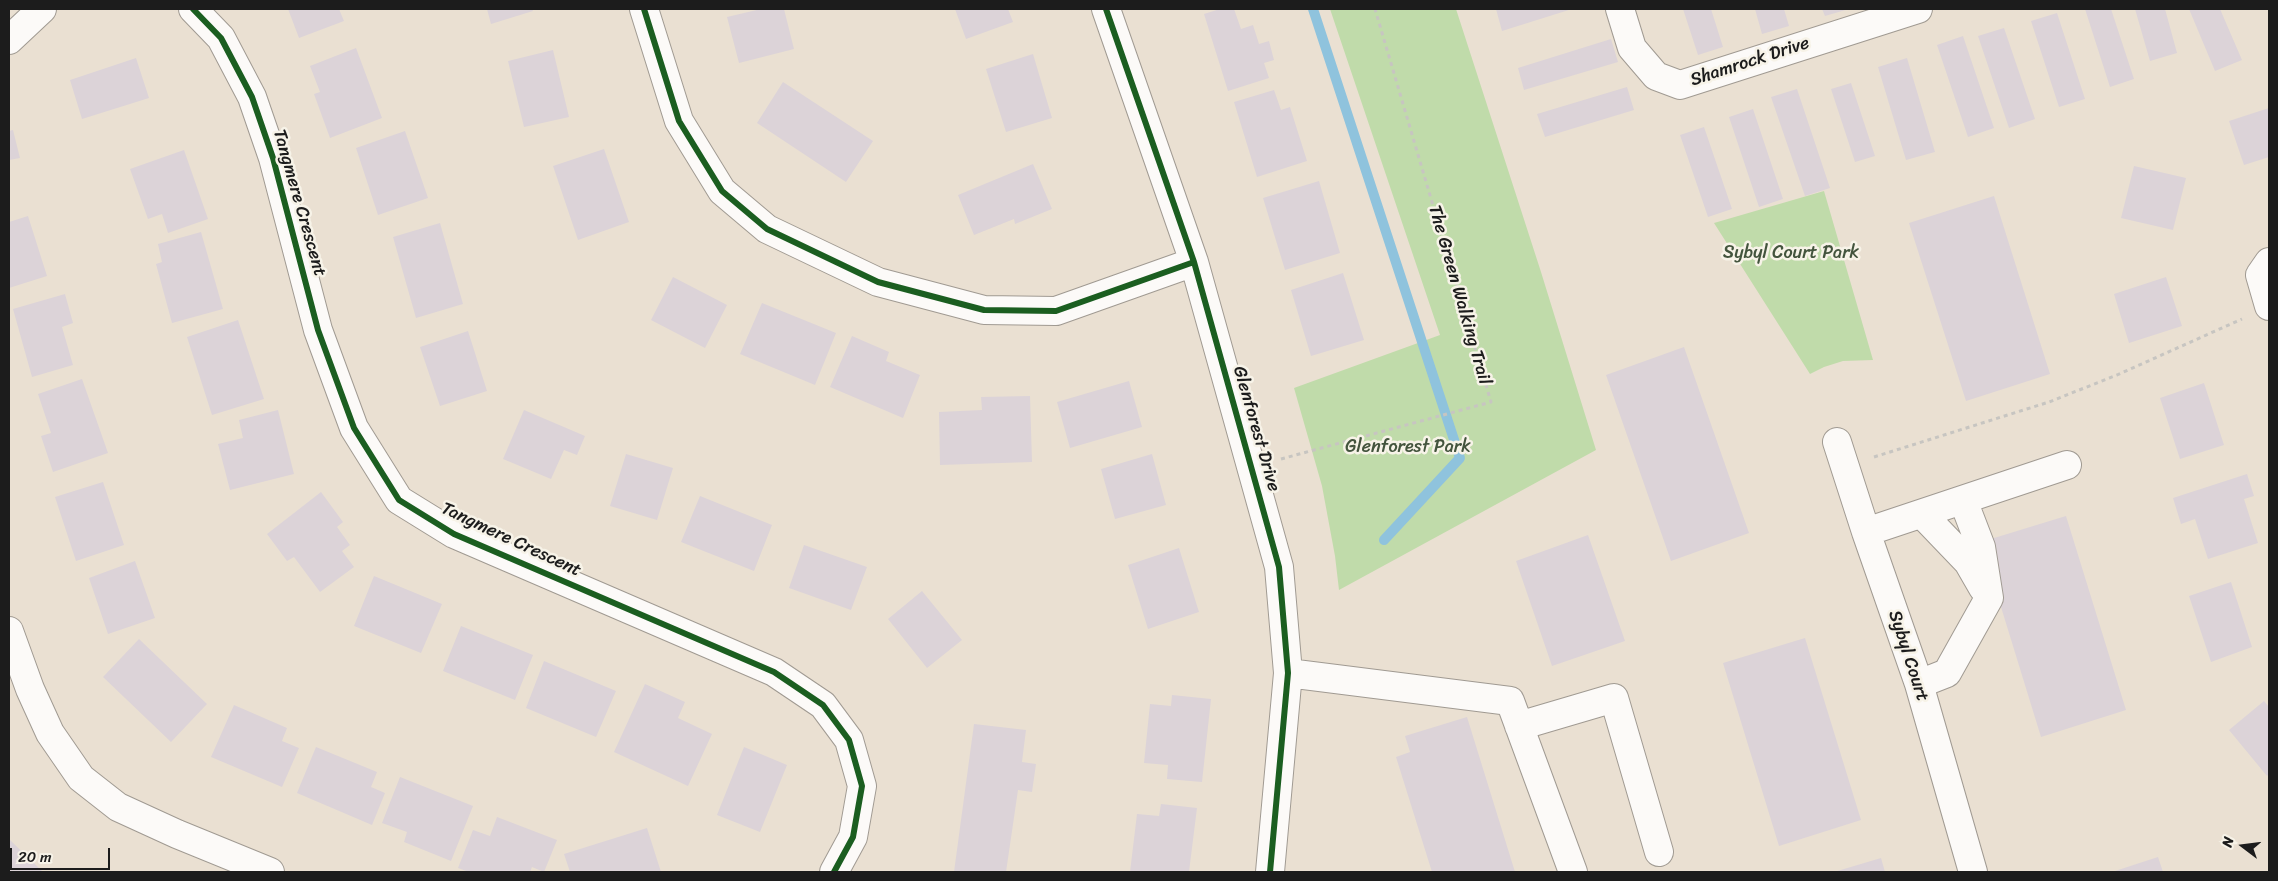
<!DOCTYPE html>
<html>
<head>
<meta charset="utf-8">
<style>
	body { margin:0 }
	#map { position:relative; width:2278px; height:881px; overflow:hidden; background:#eae0d2; font-family:Sriracha,sans-serif }
	canvas { display:block }
	.frame { position:absolute; inset:0; border:10px solid #1c1c1c; pointer-events:none }
	.north { position:absolute; left:2218px; top:821px; width:50px; height:50px; -webkit-text-stroke:4px #f7f3e8; paint-order:stroke; rotate:285deg; font-size:14px; font-weight:700; line-height:20px; text-align:center; color:#1c1c1c }
	.north::after { content:''; display:block; margin:auto; width:18px; height:22px; background:#1c1c1c; clip-path:polygon(50% 0,100% 100%,50% 72%,0 100%) }
	.scale { position:absolute; left:10px; top:848px; width:100px; height:22px; box-sizing:border-box; border:2px solid #1c1c1c; border-top:0; padding-left:6px; font-size:15px; line-height:18px; white-space:nowrap; color:#1c1c1c; -webkit-text-stroke:4px #f7f3e8; paint-order:stroke }
</style>
</head>
<body>
<div id="map">
<canvas width="2278" height="881"></canvas>
<div class="frame"></div>
<div class="north">N</div>
<div class="scale">20 m</div>
</div>
<script>
const ctx = document.querySelector('canvas').getContext('2d');
ctx.lineJoin = 'round';
function fill(path, color) {
  ctx.fillStyle = color;
  ctx.fill(path, 'evenodd');
}
function shape(rows) {
  const path = new Path2D();
  for (const r of rows) {
    path.moveTo(r[0], r[1]);
    for (let i = 2; i < r.length; i += 2) path.lineTo(r[i], r[i + 1]);
  }
  return path;
}
function strokePath(path, color, width, dash) {
  ctx.strokeStyle = color;
  ctx.lineWidth = width;
  ctx.lineCap = dash ? 'butt' : 'round';
  ctx.setLineDash(dash || []);
  ctx.stroke(path);
}
function label(font, color, halo, rows, align = 'center') {
  ctx.font = font + ' Sriracha,sans-serif';
  ctx.lineWidth = 5;
  ctx.setLineDash([]);
  ctx.textBaseline = 'middle';
  ctx.strokeStyle = halo;
  ctx.fillStyle = color;
  for (const [text, x, y, turn = 0] of rows) {
    ctx.save();
    ctx.translate(x, y);
    ctx.rotate((+turn || 0) * Math.PI / 180);
    ctx.textAlign = isNaN(turn) ? turn : align;
    if (halo) ctx.strokeText(text, 0, 0);
    ctx.fillText(text, 0, 0);
    ctx.restore();
  }
}
const green = shape([
	[1330,9,1456,9,1541,272,1596,450,1339,590,1335,556,1322,486,1294,388,1440,335],
	[1824,191,1873,360,1843,361,1824,367,1810,374,1714,223]
]);
const stream = shape([
	[1313,9,1460,458,1384,540]
]);
const building = shape([
	[288,9,339,9,344,21,299,38],
	[487,9,532,9,533,11,491,24],
	[761,9,784,9,794,49,739,63,727,17],
	[955,9,1008,9,1013,22,966,39],
	[1220,9,1234,9,1241,29,1253,25,1259,44,1269,41,1274,60,1264,63,1269,78,1228,91,1204,14],
	[1496,9,1572,9,1502,31],
	[1683,9,1711,9,1723,47,1698,55],
	[1755,9,1784,9,1789,26,1762,34],
	[1822,9,1849,9,1825,16],
	[2085,9,2111,9,2134,79,2110,87],
	[2135,9,2165,9,2177,53,2150,61],
	[2189,9,2220,9,2242,60,2215,71],
	[2057,13,2085,99,2059,107,2031,21],
	[2004,28,2035,119,2009,128,1978,36],
	[1963,36,1994,128,1968,137,1937,45],
	[1611,39,1618,62,1524,90,1518,68],
	[356,48,382,118,330,138,314,94,320,92,310,66],
	[553,50,569,117,524,127,508,61],
	[1033,54,1052,118,1006,132,986,69],
	[136,58,149,98,82,119,70,80],
	[1907,58,1935,152,1906,160,1878,67],
	[783,82,873,141,846,182,757,123],
	[1851,83,1875,156,1855,162,1831,89],
	[1627,87,1634,110,1545,137,1537,114],
	[1797,89,1830,188,1805,196,1771,97],
	[1274,90,1281,110,1290,107,1307,161,1257,177,1234,102],
	[2269,108,2269,157,2244,165,2229,121],
	[1753,109,1783,199,1759,207,1729,117],
	[1704,127,1732,209,1708,217,1680,135],
	[13,130,20,158,9,160,9,131],
	[405,131,428,198,378,215,356,148],
	[604,149,629,222,578,240,553,166],
	[184,150,208,219,168,233,162,214,148,219,130,169],
	[1033,164,1052,209,1015,224,1014,219,974,235,958,195],
	[2134,166,2186,178,2173,230,2121,218],
	[1319,181,1340,253,1285,270,1263,198],
	[1994,196,2050,374,1966,401,1909,223],
	[28,216,47,276,9,288,9,222],
	[440,223,463,304,416,318,393,237],
	[201,232,223,309,172,323,156,264,162,262,158,244],
	[1343,273,1364,340,1311,356,1291,290],
	[673,277,727,305,705,348,651,320],
	[2166,277,2182,326,2129,343,2114,294],
	[65,294,73,323,62,327,73,365,32,377,13,309],
	[762,303,836,333,815,385,740,354],
	[238,320,264,399,212,415,187,337],
	[468,331,487,391,440,406,420,347],
	[852,336,889,352,886,361,920,375,903,418,830,387],
	[1684,347,1749,533,1671,561,1606,375],
	[82,379,108,453,53,472,41,436,51,433,38,394],
	[1129,381,1142,427,1070,448,1057,402],
	[2204,383,2224,445,2180,459,2160,398],
	[1030,396,1032,462,940,465,939,412,982,410,981,397],
	[278,410,294,474,230,490,218,444,243,438,239,420],
	[524,410,585,436,577,455,564,450,551,479,503,459],
	[626,454,673,468,657,520,610,506],
	[1152,454,1166,505,1115,519,1101,469],
	[2247,474,2254,496,2244,499,2258,543,2208,559,2195,519,2181,524,2173,498],
	[103,482,124,545,76,561,55,497],
	[321,492,343,522,337,527,350,545,342,551,354,567,320,592,294,557,287,561,267,534],
	[700,496,772,525,754,571,681,542],
	[2066,516,2126,710,2041,737,1981,542],
	[1588,535,1625,641,1552,666,1516,561],
	[804,545,867,567,851,610,789,588],
	[1179,548,1199,612,1148,629,1128,565],
	[135,561,155,618,108,634,89,578],
	[374,576,442,604,421,653,354,626],
	[2231,582,2252,647,2211,662,2189,596],
	[922,591,962,640,927,668,888,619],
	[461,626,533,655,515,700,443,671],
	[1805,638,1861,820,1779,846,1723,663],
	[139,639,207,704,171,742,103,677],
	[544,661,616,691,596,737,526,708],
	[645,684,685,702,678,718,712,734,688,786,614,752],
	[1172,695,1211,699,1202,782,1167,779,1168,765,1144,763,1150,704,1171,706],
	[2264,701,2269,707,2269,774,2267,776,2229,730],
	[234,705,287,728,282,741,299,748,282,787,211,757],
	[1467,717,1515,872,1432,872,1396,757,1410,752,1405,736],
	[974,724,1026,730,1022,762,1036,764,1032,792,1018,790,1006,872,954,872],
	[316,747,377,772,371,787,385,793,372,825,297,793],
	[744,747,787,765,760,832,717,815],
	[400,777,473,806,451,861,404,842,407,832,382,823],
	[1161,804,1197,808,1189,872,1130,872,1137,814,1159,816],
	[497,817,557,840,544,872,532,867,530,872,469,872,458,868,473,830,490,836],
	[647,828,661,872,570,872,564,854],
	[9,839,43,872,9,872],
	[2158,857,2163,872,2112,872],
	[1881,858,1885,872,1834,872]
]);
const path = shape([
	[1874,457,2049,402,2117,375,2242,319],
	[1281,459,1491,402,1375,9]
]);
const minor = shape([
	[193,9,221,38,252,97,273,158,318,330,354,428,399,500,454,534,774,672,823,705,849,740,862,786,853,837,834,872],
	[644,9,679,121,722,191,767,229,878,282,984,310,1056,311,1194,262],
	[1106,9,1194,262,1279,567,1288,673,1270,872],
	[1620,9,1632,48,1656,76,1680,85,1918,9],
	[9,40,42,9],
	[2269,262,2260,275,2269,306],
	[1837,442,1866,532,1919,684,1973,872],
	[1922,514,1968,562,1983,588],
	[1866,532,2067,465],
	[9,631,30,689,50,733,81,778,118,807,177,834,270,872],
	[1288,673,1510,701,1573,872],
	[1919,684,1947,673,1989,598,1981,547,1963,500],
	[1519,726,1614,698,1659,852]
]);
const cycleway = shape([
	[193,9,221,38,252,97,273,158,318,330,354,428,399,500,454,534,774,672,823,705,849,740,862,786,853,837,834,872],
	[644,9,679,121,722,191,767,229,878,282,984,310,1056,311,1194,262],
	[1106,9,1194,262,1279,567,1288,673,1270,872]
]);
const streetNames = [
	["Shamrock Drive",1750,62,-18],
	["Tangmere Crescent",299,203,74],
	["The Green Walking Trail",1459,295,74],
	["Glenforest Drive",1256,429,74],
	["Tangmere Crescent",511,540,25],
	["Sybyl Court",1908,656,72]
];
const parkNames = [
	["Sybyl Court Park",1791,253],
	["Glenforest Park",1408,447]
];
fill(green, '#c0dbaa');
strokePath(stream, '#8fc3dd', 10);
fill(building, '#dcd3d8');
strokePath(minor, '#a09a92', 30);
strokePath(path, '#c7c5c1', 3, [4, 4]);
strokePath(minor, '#fcfaf8', 28);
strokePath(cycleway, '#1b5e20', 6);
label('18px', '#1c1c1c', '#f7f3e8', streetNames);
label('18px', '#43543d', '#f7f3e8', parkNames);
</script>
</body>
</html>
